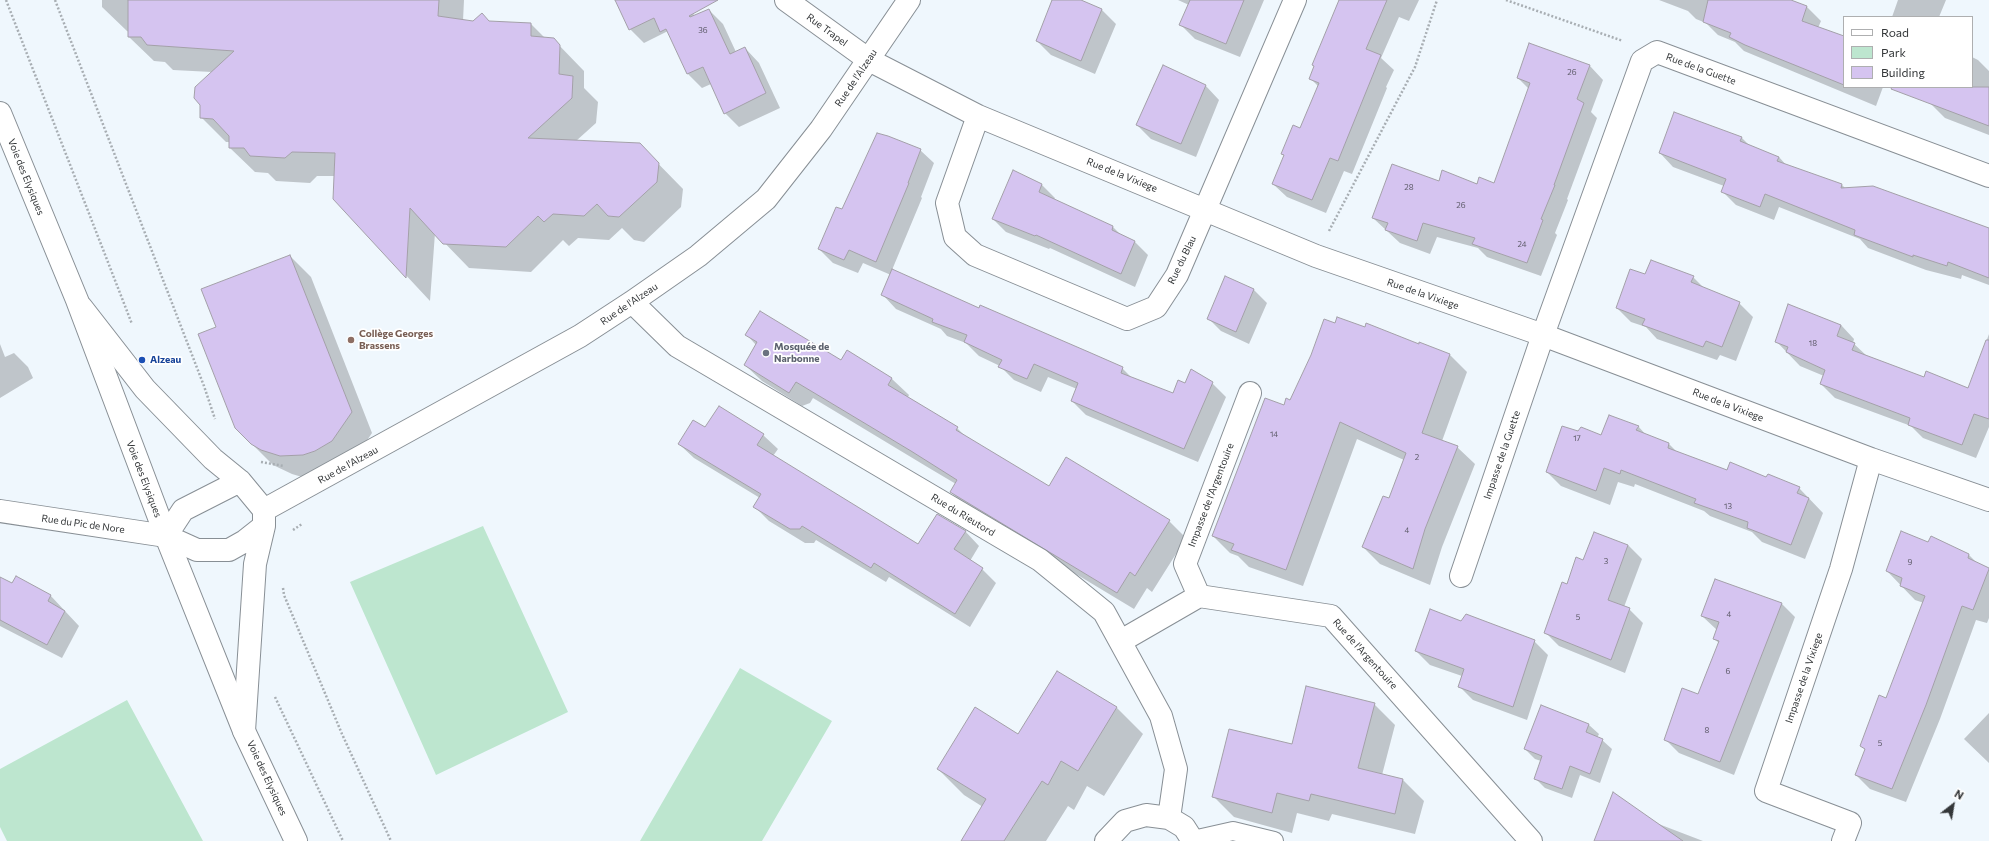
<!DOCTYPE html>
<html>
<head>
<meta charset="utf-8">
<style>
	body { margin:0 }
	#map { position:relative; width:1989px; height:841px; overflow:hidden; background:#eff7fd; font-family:Commissioner,sans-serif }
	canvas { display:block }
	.legend { position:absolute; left:1843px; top:16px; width:130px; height:72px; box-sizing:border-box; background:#fff; border:1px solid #aeafb0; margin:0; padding:5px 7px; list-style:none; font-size:12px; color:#343739 }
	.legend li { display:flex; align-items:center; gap:8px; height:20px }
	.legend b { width:20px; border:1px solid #aeafb0 }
	.north { position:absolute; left:1933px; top:785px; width:40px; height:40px; -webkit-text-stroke:3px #fff; paint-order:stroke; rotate:31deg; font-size:11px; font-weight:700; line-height:16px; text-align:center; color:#343739 }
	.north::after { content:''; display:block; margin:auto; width:14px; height:18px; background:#343739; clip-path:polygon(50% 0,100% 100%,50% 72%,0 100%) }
</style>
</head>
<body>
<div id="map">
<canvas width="1989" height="841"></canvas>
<ul class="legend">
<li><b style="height:5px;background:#fff"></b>Road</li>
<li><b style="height:11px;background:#bde6cf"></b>Park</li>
<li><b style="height:11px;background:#d5c4f0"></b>Building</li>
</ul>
<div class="north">N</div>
</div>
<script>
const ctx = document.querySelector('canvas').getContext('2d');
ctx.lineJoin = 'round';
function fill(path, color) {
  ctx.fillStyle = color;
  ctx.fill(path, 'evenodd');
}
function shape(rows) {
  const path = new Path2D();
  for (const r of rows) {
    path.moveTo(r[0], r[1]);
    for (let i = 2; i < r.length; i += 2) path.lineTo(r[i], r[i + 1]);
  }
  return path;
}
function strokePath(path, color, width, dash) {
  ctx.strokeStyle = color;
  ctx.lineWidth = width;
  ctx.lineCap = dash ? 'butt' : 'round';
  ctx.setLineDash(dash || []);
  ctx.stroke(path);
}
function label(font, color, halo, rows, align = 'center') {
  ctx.font = font + ' Commissioner,sans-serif';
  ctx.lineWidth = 3.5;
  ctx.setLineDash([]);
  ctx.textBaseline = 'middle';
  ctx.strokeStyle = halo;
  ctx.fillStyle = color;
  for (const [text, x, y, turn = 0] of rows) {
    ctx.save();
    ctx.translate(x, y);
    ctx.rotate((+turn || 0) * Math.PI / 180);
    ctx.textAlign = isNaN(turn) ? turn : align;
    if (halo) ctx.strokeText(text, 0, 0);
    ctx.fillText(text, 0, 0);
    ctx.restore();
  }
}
const green = shape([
	[483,526,568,712,436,775,350,582],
	[740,668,832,721,762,841,640,841],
	[127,700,203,841,7,841,0,827,0,769]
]);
const shadow = shape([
	[102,0,464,0,463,21,531,24,545,38,553,39,584,71,584,88,598,102,596,123,576,141,639,144,683,189,681,207,644,242,634,240,622,228,609,240,578,238,569,246,563,240,531,272,469,268,435,233,430,301,334,198,335,176,317,176,310,183,276,181,268,173,255,172,230,148,230,142,226,142,201,117,212,72,173,70,165,62,154,61,129,37,129,32,127,31,102,7],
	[616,0,675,0,684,4,695,16,709,10,723,24,736,52,745,48,759,63,780,108,739,127,725,113,711,84,702,88,688,74,668,31,644,43,630,29],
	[1053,0,1078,0,1102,10,1116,24,1095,74,1051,55,1037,41],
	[1178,0,1264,0,1240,57,1195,39,1181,25,1189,5],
	[1341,0,1419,0,1409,21,1399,17,1381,58,1394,70,1386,87,1387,88,1352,174,1344,171,1326,213,1287,197,1273,184,1285,156,1282,154,1300,130,1319,87,1310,78],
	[1659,0,1788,0,1807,7,1821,21,1818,28,1844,37,1844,87,1883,87,1876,106,1744,51,1735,42,1718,35,1706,23,1696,19,1688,11],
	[1898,0,1946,0,1939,17,1892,17],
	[1972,57,1978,60,1989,71,1989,135,1945,118,1931,104,1903,87,1972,87],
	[1590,66,1603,80,1591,112,1597,118,1567,199,1568,200,1555,233,1557,235,1541,276,1487,257,1478,248,1437,237,1430,254,1400,243,1373,218,1439,182,1494,184,1529,89,1518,78],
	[1154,84,1205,85,1219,100,1196,157,1151,139,1137,125],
	[1675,113,1742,138,1751,147,1779,157,1787,166,1842,185,1846,189,1965,219,1989,229,1989,285,1962,275,1961,279,1926,270,1868,248,1860,239,1779,207,1774,220,1736,205,1722,191,1724,186,1673,167,1660,153],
	[920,150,934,163,921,197,922,198,892,270,980,309,1122,368,1133,379,1173,394,1185,385,1212,383,1226,397,1198,462,1086,415,1072,401,1077,389,1048,377,1041,392,1014,380,1000,366,979,356,966,343,947,336,941,329,896,309,883,295,891,275,863,263,858,273,833,263,819,249,842,211],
	[1042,185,1055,198,1054,200,1113,227,1122,236,1135,242,1148,255,1135,287,1050,248,1049,249,1006,232,993,219],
	[290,256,311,277,372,433,353,461,324,475,302,477,292,474,273,465,251,443,217,327],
	[1226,277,1254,290,1267,303,1249,344,1221,331,1208,318],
	[1693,277,1705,289,1739,303,1753,317,1736,361,1720,355,1717,360,1657,339,1646,327,1631,322,1617,308],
	[1841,325,1854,339,1853,343,1868,357,1925,379,1969,389,1989,334,1989,427,1976,458,1923,438,1911,426,1835,398,1821,384,1824,376,1800,366,1776,341],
	[746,334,842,362,848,352,892,379,909,395,908,397,957,428,968,439,1049,488,1169,521,1186,538,1152,592,1147,588,1134,609,968,509,951,492,956,484,929,468,813,398,810,403,802,406,762,381,745,365,756,345],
	[0,344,5,357,14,353,28,367,33,378,0,398],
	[1420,344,1450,355,1467,372,1442,441,1457,447,1475,464,1442,547,1430,585,1380,564,1363,547,1389,500,1404,460,1357,439,1303,586,1249,567,1238,556,1230,553,1213,536,1284,406,1291,401],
	[1638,426,1647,436,1669,444,1677,452,1728,471,1767,478,1799,488,1823,513,1805,559,1762,542,1752,532,1710,516,1704,511,1635,484,1634,487,1618,482,1610,505,1561,486,1547,472,1579,432,1602,436],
	[706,429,763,435,778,449,773,456,919,545,965,531,979,546,970,561,982,569,996,583,970,627,889,577,886,582,816,540,814,543,805,543,769,521,755,507,760,498,694,458,679,444],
	[1929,543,1969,555,1977,563,1989,571,1989,618,1987,623,1976,620,1940,719,1906,802,1870,789,1856,775,1866,750,1861,746,1887,700,1924,603,1915,600,1887,571],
	[1628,545,1642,559,1624,607,1629,609,1643,623,1625,673,1559,646,1545,632,1567,585,1584,561],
	[0,578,13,585,50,595,79,626,62,658,0,626],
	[1716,580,1782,604,1795,617,1734,775,1679,753,1666,740,1699,696,1719,643,1714,639,1717,630,1702,616],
	[1462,622,1534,641,1548,655,1527,720,1473,700,1459,686,1462,676,1430,665,1416,651],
	[1057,673,1117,708,1143,734,1104,796,1087,786,1074,810,1068,806,1046,841,962,841,983,807,964,795,938,769,1018,735],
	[1374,704,1395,725,1382,775,1403,780,1424,801,1415,834,1332,814,1329,821,1297,813,1292,833,1234,817,1214,797],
	[1542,706,1589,725,1599,734,1597,738,1602,740,1612,749,1600,783,1580,775,1572,798,1545,788,1535,778,1541,761,1535,759,1525,749],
	[1989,713,1989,763,1964,739],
	[1656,823,1703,841,1595,841]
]);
const building = shape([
	[128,0,439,0,438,16,473,21,482,13,489,21,531,23,531,36,554,38,560,45,559,74,573,76,572,98,528,138,640,143,659,163,657,182,619,217,608,216,597,204,584,216,553,214,544,222,538,216,506,247,443,244,410,208,406,278,333,199,335,153,292,152,285,158,250,156,244,148,229,148,229,136,213,119,200,118,200,105,194,98,195,87,234,51,147,45,141,37,128,37,128,0],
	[615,0,718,0,689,16,690,17,709,9,730,54,745,47,766,93,724,114,703,67,687,74,666,29,660,32,654,18,629,30,615,0],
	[1052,0,1081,0,1102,9,1081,61,1036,41,1052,0],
	[1190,0,1244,0,1226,44,1179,25,1190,0],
	[1339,0,1387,0,1366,49,1381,55,1338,161,1330,158,1312,200,1272,184,1284,155,1281,154,1293,125,1300,128,1319,83,1309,79,1314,66,1312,65,1339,0],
	[1708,0,1791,0,1807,6,1802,21,1844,36,1844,85,1745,45,1729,37,1731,33,1703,22,1708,0],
	[1529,43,1590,65,1577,99,1584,103,1554,185,1555,185,1541,219,1543,220,1527,263,1472,244,1475,238,1423,223,1417,241,1385,230,1388,223,1372,218,1392,164,1439,181,1442,170,1477,184,1479,177,1494,183,1530,83,1517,78,1529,43],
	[1163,65,1206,85,1181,144,1136,125,1163,65],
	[1892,87,1989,87,1989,126,1891,89,1892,87],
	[1674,112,1742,137,1740,141,1779,157,1777,161,1842,184,1841,188,1873,186,1989,228,1989,278,1948,262,1947,266,1913,255,1913,257,1854,235,1855,230,1765,194,1760,207,1721,192,1726,179,1659,153,1674,112],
	[877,133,888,136,921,149,908,183,909,183,876,262,849,250,844,260,818,249,836,207,842,209,877,133],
	[1013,170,1042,184,1039,192,1113,226,1112,230,1135,241,1121,274,1036,235,1035,236,992,219,1013,170],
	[290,255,352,412,332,441,315,451,303,455,280,456,261,450,251,444,235,428,198,334,216,327,201,289,290,255],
	[1651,260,1694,276,1691,282,1740,302,1722,347,1706,341,1703,347,1642,325,1645,319,1616,308,1630,269,1645,274,1651,260],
	[892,269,979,308,980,305,1091,353,1123,367,1121,373,1173,393,1178,380,1185,383,1191,369,1213,382,1184,449,1071,401,1078,383,1034,364,1027,379,998,367,1002,360,964,342,967,335,932,322,933,319,881,295,892,269],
	[1225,276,1254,289,1236,332,1207,319,1225,276],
	[1788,304,1841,325,1837,336,1855,343,1852,350,1924,377,1926,371,1968,388,1986,340,1989,340,1989,419,1974,414,1962,445,1908,425,1910,418,1820,384,1825,370,1786,352,1788,347,1775,342,1788,304],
	[760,311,841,360,847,350,892,378,888,385,958,427,956,430,1049,486,1066,457,1170,520,1135,576,1130,572,1117,593,950,492,957,480,911,451,796,382,789,393,744,365,757,342,745,335,760,311],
	[1337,317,1365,327,1366,323,1419,344,1419,342,1450,354,1422,433,1458,446,1425,529,1413,569,1362,547,1383,496,1389,498,1406,453,1340,422,1286,570,1231,550,1234,544,1212,536,1265,398,1284,405,1286,398,1290,400,1311,355,1324,319,1335,323,1337,317],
	[719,406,764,434,757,445,918,544,937,514,966,531,954,549,983,568,955,614,874,563,871,568,802,526,800,529,790,529,753,507,761,494,678,444,693,420,705,427,719,406],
	[1609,415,1639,426,1636,430,1669,443,1668,448,1727,470,1730,462,1766,477,1768,474,1800,487,1797,493,1809,498,1791,545,1747,528,1748,522,1694,503,1696,499,1621,470,1620,474,1604,468,1596,491,1546,472,1562,426,1578,431,1581,427,1601,435,1609,415],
	[1901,531,1928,542,1931,536,1969,554,1968,558,1989,568,1989,569,1973,610,1962,606,1926,705,1892,789,1855,775,1865,749,1860,746,1879,695,1886,698,1925,596,1900,586,1902,578,1886,571,1901,531],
	[1594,532,1628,545,1608,600,1630,608,1611,660,1544,633,1562,582,1567,584,1576,557,1583,560,1594,532],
	[16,576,51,595,48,601,65,611,47,645,0,620,0,577,12,583,16,576],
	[1715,579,1782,603,1720,762,1664,740,1682,688,1698,694,1719,641,1713,639,1719,622,1701,616,1715,579],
	[1430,609,1461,621,1466,614,1535,640,1513,707,1458,687,1464,669,1415,651,1430,609],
	[1057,671,1117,707,1078,771,1061,761,1048,785,1042,781,1004,841,961,841,986,799,937,769,975,707,1018,734,1057,671],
	[1306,686,1375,703,1358,768,1403,779,1395,814,1311,794,1309,801,1277,793,1272,813,1212,797,1229,729,1292,744,1306,686],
	[1541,705,1589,724,1586,732,1603,739,1590,774,1570,766,1562,789,1534,779,1542,756,1524,749,1541,705],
	[1613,792,1683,841,1594,841,1613,792]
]);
const path = shape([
	[6,0,132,324],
	[55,0,204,386,215,419],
	[1506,0,1623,41],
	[1329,231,1415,67,1437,0],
	[261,462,284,466],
	[293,530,302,524],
	[283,588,284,595,342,734,391,841],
	[275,697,343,841]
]);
const service = shape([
	[1193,840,1233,831,1274,841]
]);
const minor = shape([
	[786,0,869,60,978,116,1316,256,1543,335,1871,459,1989,500],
	[978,116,947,203,955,237,975,255,1127,319,1156,307,1177,275,1295,0],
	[632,302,677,346,1040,560,1104,612,1161,716,1176,769,1169,818],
	[82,308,145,389,213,459,240,481,264,510,264,526,255,564,244,731],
	[264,510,580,336,632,302,698,256,766,199,821,129,909,0],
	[0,511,166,536,197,550,229,550,245,541,264,526],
	[166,536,183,510,240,481],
	[1461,576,1543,335,1642,61,1657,52,1989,176],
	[1199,596,1185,564,1250,393],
	[1121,641,1199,596,1331,616,1531,841],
	[1106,841,1125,821,1146,815,1169,818,1184,827,1193,841],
	[1843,841,1850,823,1766,791,1841,569,1871,459]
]);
const tertiary = shape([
	[0,113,77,300,166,536,244,731,296,841]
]);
const markers = [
	[351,340,4,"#8d6e63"],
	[766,353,4,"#6b7280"],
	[142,360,4,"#1a4fb4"]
];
const numberNames = [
	["36",703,30],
	["26",1572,72],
	["28",1409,187],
	["26",1461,205],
	["24",1522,244],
	["18",1813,343],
	["14",1274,434],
	["17",1577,438],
	["2",1417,457],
	["13",1728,506],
	["4",1407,530],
	["3",1606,561],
	["9",1910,562],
	["4",1729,614],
	["5",1578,617],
	["6",1728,671],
	["8",1707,730],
	["5",1880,743]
];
const streetNames = [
	["Rue Trapel",827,30,36],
	["Rue de la Guette",1701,69,20],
	["Rue de l'Alzeau",856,78,-56],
	["Rue de la Vixiege",1122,175,22],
	["Voie des Elysiques",26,177,68],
	["Rue du Blau",1182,260,-64],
	["Rue de la Vixiege",1423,294,19],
	["Rue de l'Alzeau",629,304,-34],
	["Rue de la Vixiege",1728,405,21],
	["Impasse de la Guette",1502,455,-71],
	["Rue de l'Alzeau",348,465,-29],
	["Voie des Elysiques",144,479,69],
	["Impasse de l'Argentouire",1211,495,-69],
	["Rue du Rieutord",963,515,31],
	["Rue du Pic de Nore",83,524,8],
	["Rue de l'Argentouire",1365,654,48],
	["Impasse de la Vixiege",1804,678,-71],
	["Voie des Elysiques",267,778,65]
];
const educationNames = [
	["Collège Georges",359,334],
	["Brassens",359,346]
];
const worshipNames = [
	["Mosquée de",774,347],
	["Narbonne",774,359]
];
const transitNames = [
	["Alzeau",150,360]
];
fill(green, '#bde6cf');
fill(shadow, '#0003');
fill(building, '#d5c4f0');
strokePath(building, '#a3a0a8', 1);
strokePath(service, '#888f95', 20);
strokePath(minor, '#888f95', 24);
strokePath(tertiary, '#888f95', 24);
strokePath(path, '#a8aeb3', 2.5, [2, 2]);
strokePath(service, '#fff', 18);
strokePath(minor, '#fff', 22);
strokePath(tertiary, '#fff', 22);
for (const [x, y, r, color] of markers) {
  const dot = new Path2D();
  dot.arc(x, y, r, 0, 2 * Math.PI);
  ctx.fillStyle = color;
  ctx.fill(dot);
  strokePath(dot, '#fff', 1.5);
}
label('8px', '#5c5a67', null, numberNames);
label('10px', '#343739', '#fff', streetNames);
label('bold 10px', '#785e54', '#fff', educationNames, 'left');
label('bold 10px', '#5b616d', '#fff', worshipNames, 'left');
label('bold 10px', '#164399', '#fff', transitNames, 'left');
</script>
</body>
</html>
